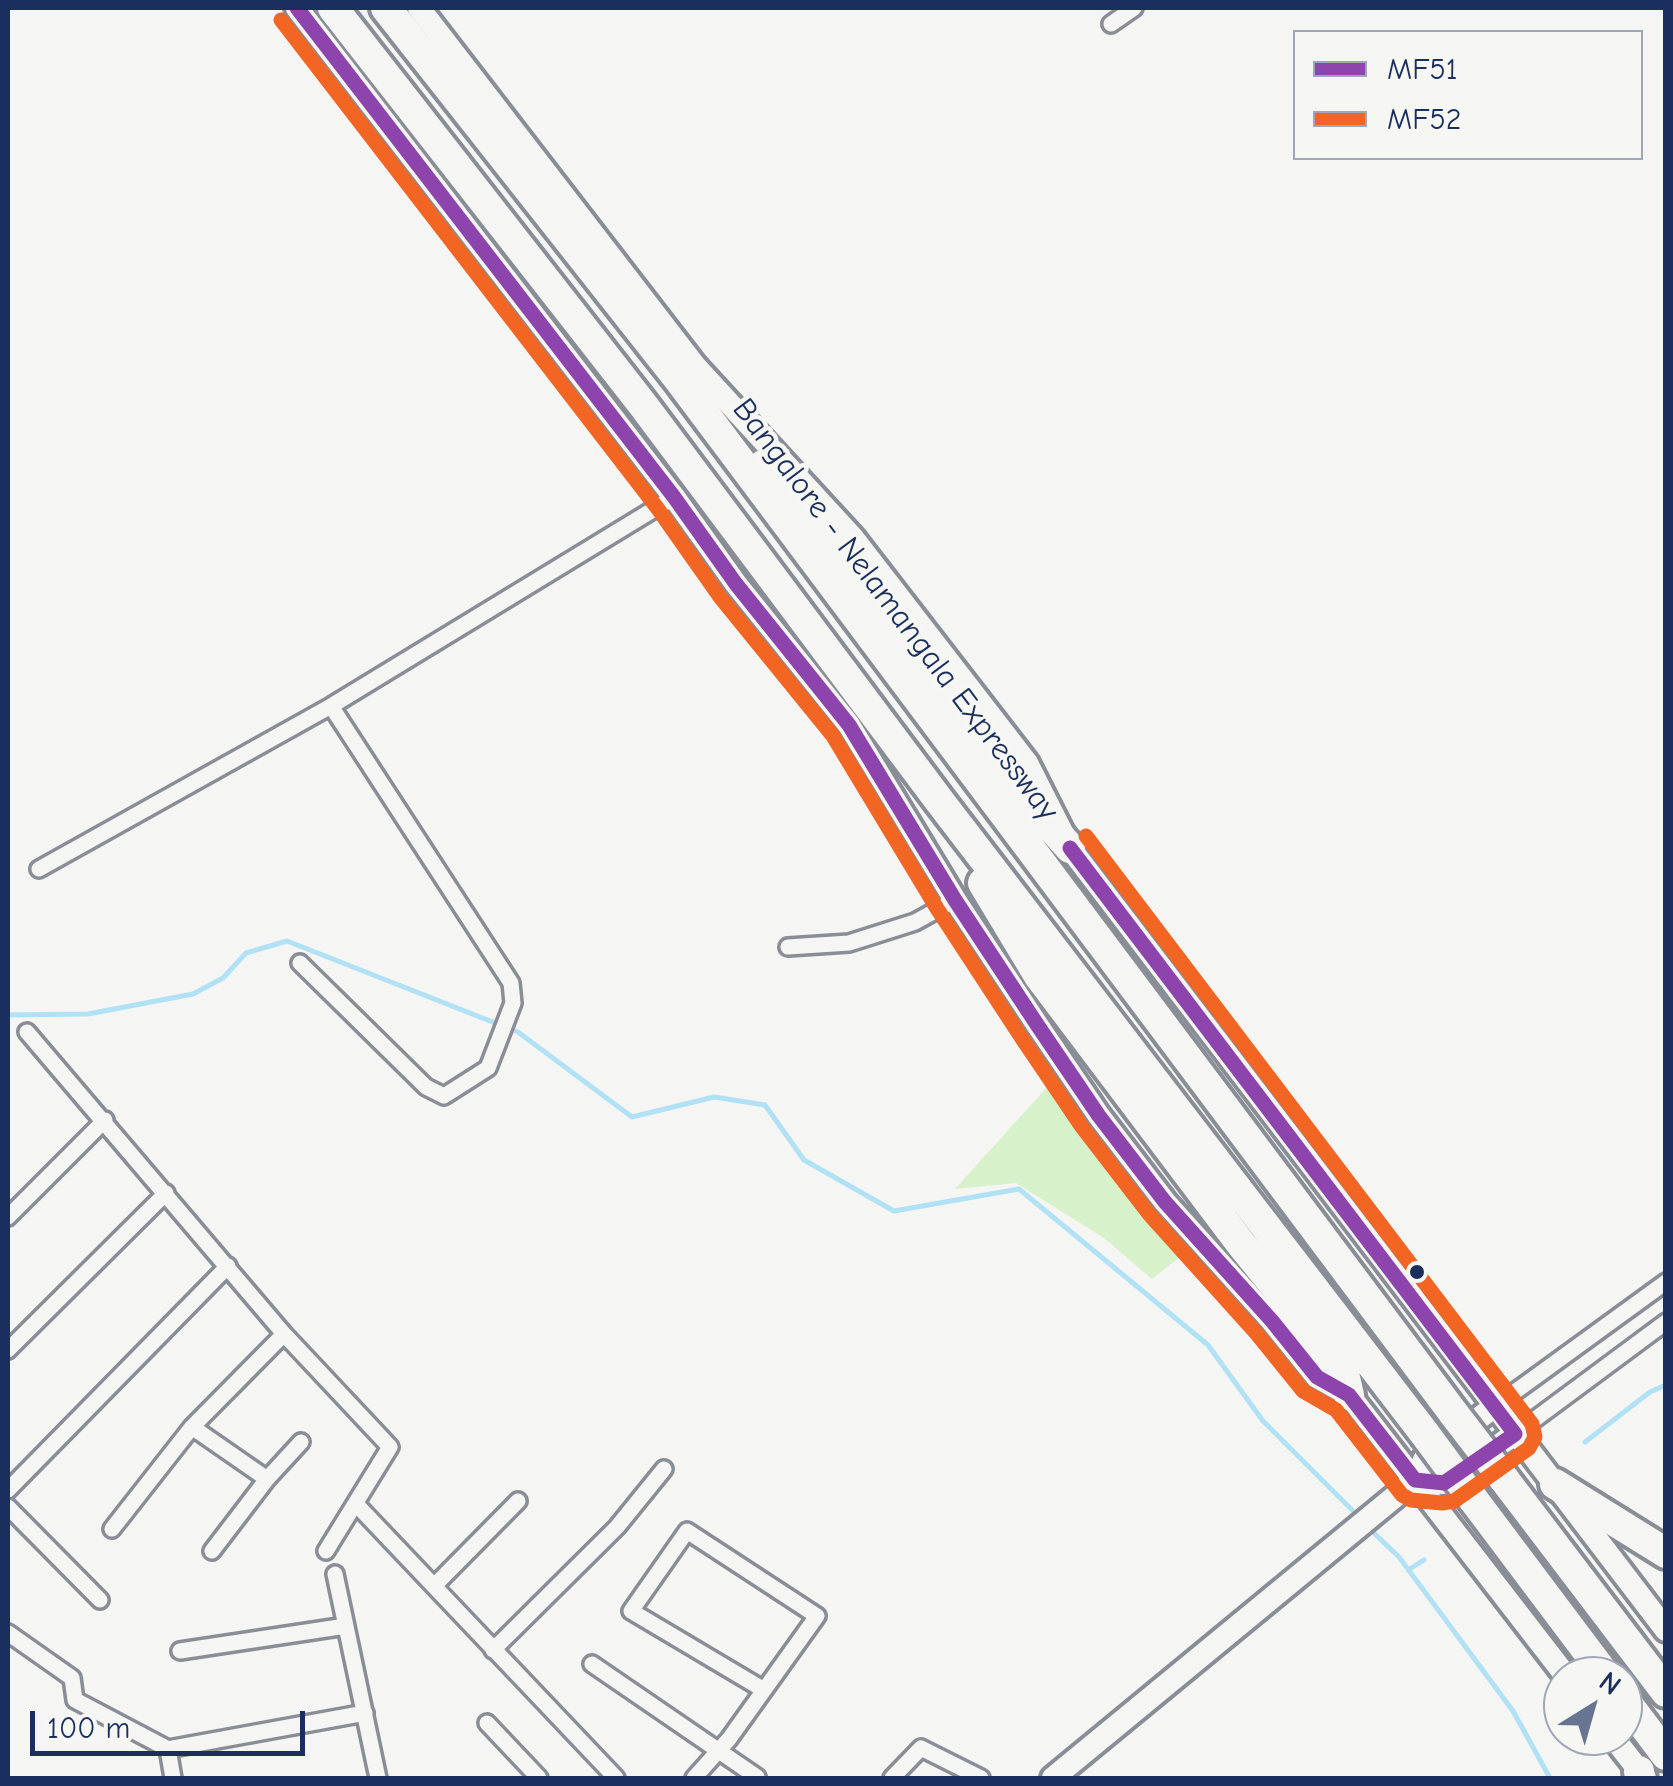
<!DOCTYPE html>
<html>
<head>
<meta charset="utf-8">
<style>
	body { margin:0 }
	#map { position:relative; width:1673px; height:1786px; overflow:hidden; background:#f5f5f3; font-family:"Comic Neue",sans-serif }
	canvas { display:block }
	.frame { position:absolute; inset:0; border:10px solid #1b2f5e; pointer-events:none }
	.legend { position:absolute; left:1293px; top:30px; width:350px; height:130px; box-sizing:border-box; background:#f6f6f2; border:2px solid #9ea6b7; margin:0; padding:12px 18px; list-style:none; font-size:30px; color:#1b2f5e }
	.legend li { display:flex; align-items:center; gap:20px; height:50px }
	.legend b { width:50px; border:2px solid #9ea6b7 }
	.north { position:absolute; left:1543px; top:1656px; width:100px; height:100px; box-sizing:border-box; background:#f6f6f2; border:2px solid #9ea6b7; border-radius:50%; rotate:37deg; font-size:28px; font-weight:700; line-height:40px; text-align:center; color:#1b2f5e }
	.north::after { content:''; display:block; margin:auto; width:35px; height:45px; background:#677492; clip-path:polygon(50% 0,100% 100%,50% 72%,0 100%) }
	.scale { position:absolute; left:30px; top:1711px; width:275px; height:45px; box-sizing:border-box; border:5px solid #1b2f5e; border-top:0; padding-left:12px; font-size:30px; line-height:35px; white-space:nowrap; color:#1b2f5e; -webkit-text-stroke:8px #f6f6f2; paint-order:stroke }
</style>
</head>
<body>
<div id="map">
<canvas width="1673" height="1786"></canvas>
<div class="frame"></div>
<ul class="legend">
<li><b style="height:12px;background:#8e44ad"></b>MF51</li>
<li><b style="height:12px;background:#f26522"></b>MF52</li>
</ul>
<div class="north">N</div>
<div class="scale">100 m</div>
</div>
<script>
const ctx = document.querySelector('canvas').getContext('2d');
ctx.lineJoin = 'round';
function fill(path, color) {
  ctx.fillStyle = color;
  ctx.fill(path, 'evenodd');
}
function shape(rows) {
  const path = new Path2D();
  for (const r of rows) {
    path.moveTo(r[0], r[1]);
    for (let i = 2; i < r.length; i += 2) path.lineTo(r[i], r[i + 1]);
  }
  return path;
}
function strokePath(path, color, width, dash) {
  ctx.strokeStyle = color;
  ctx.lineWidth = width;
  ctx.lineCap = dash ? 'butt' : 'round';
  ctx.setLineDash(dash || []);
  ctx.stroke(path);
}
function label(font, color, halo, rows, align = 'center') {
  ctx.font = font + ' "Comic Neue",sans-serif';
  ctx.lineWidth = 9;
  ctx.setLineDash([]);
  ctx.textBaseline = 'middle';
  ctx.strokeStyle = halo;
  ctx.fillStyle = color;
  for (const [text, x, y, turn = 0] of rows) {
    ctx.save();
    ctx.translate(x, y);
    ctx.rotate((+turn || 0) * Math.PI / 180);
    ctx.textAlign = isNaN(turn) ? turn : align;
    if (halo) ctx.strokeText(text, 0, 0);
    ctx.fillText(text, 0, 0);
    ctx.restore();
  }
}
const green = shape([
	[1049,1085,1181,1256,1152,1279,1104,1238,1016,1183,955,1189]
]);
const stream = shape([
	[8,1015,88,1014,193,994,223,978,246,953,287,941,518,1032,632,1117,714,1097,765,1105,804,1160,894,1211,1019,1189,1208,1345,1263,1421,1352,1510],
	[1585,1442,1650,1392,1666,1385],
	[1375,1534,1399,1557,1513,1711,1550,1778],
	[1408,1570,1424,1560]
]);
const street = shape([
	[1111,24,1134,8],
	[39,869,331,706,674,497],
	[788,947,849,943,915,922,955,900],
	[300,963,426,1087,444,1096,488,1068,513,1003,511,983,331,706],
	[27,1032,284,1334,390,1447,326,1551],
	[8,1217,105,1120],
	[8,1350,166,1193],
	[1494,1407,1666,1282],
	[192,1427,267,1479,301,1442],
	[1515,1434,1666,1322],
	[8,1490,228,1266],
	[356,1504,616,1778],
	[8,1507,100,1600],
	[112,1529,192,1427,284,1334],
	[212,1551,267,1479],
	[335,1574,378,1778],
	[434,1586,518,1501],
	[8,1633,72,1678,75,1700,168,1749,173,1778],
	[493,1650,617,1527,664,1469],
	[180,1651,346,1626],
	[592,1664,757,1777],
	[487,1723,539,1778],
	[168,1749,365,1713],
	[694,1778,729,1739,817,1616,687,1531,631,1611,764,1690],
	[892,1778,921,1748,981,1778]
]);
const secondary = shape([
	[297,8,674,497,736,584,849,725,955,900,1038,1026,1099,1116,1165,1202,1272,1321,1317,1377,1349,1395,1566,1676],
	[419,8,695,366,853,538,1027,763,1070,848,1666,1630],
	[1415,1480,1444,1483,1515,1434],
	[1612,1736,1645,1778],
	[1053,1778,1415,1480,1425,1458,1494,1407]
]);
const highway = shape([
	[333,8,643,405,941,803,1425,1434],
	[386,8,680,381,1454,1414],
	[763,465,823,525,1007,777,1070,848],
	[983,883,1039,976,1241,1244,1343,1369,1349,1395],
	[1504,1479,1666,1692],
	[1555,1484,1666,1553],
	[1473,1499,1606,1676],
	[1623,1698,1666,1755],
	[1639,1771,1640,1778]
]);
const highwayBridge = shape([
	[1454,1414,1504,1479],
	[1425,1434,1473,1499]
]);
const bus1 = shape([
	[297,8,674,497,736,584,849,725,955,900,1038,1026,1099,1116,1165,1202,1272,1321,1317,1377,1349,1395,1415,1480,1444,1483,1515,1434,1070,848]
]);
const bus2 = shape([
	[281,20,658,509,720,597,833,736,938,910,1021,1037,1082,1127,1149,1214,1257,1334,1303,1391,1336,1410,1402,1495,1411,1500,1442,1503,1454,1501,1529,1448,1535,1437,1532,1424,1086,836]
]);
const markers = [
	[1417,1272,9,"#1b2f5e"]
];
const streetNames = [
	["Bangalore - Nelamangala Expressway",895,610,53]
];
fill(green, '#d7f1cb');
strokePath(stream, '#b1e1f5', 5);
strokePath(street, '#898d95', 22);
strokePath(secondary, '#898d95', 30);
strokePath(highway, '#898d95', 38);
strokePath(street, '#f5f5f3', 15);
strokePath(secondary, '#f5f5f3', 22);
strokePath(highway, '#f5f5f3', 30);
strokePath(highwayBridge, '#898d95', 38, []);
strokePath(highwayBridge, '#f5f5f3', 30);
strokePath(bus1, '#8e44ad', 15);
strokePath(bus2, '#f26522', 15);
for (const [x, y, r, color] of markers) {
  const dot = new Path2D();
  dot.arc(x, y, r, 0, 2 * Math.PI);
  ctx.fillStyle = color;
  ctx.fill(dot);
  strokePath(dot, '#f6f6f2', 4);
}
label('32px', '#1b2f5e', '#f6f6f2', streetNames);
</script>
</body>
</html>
